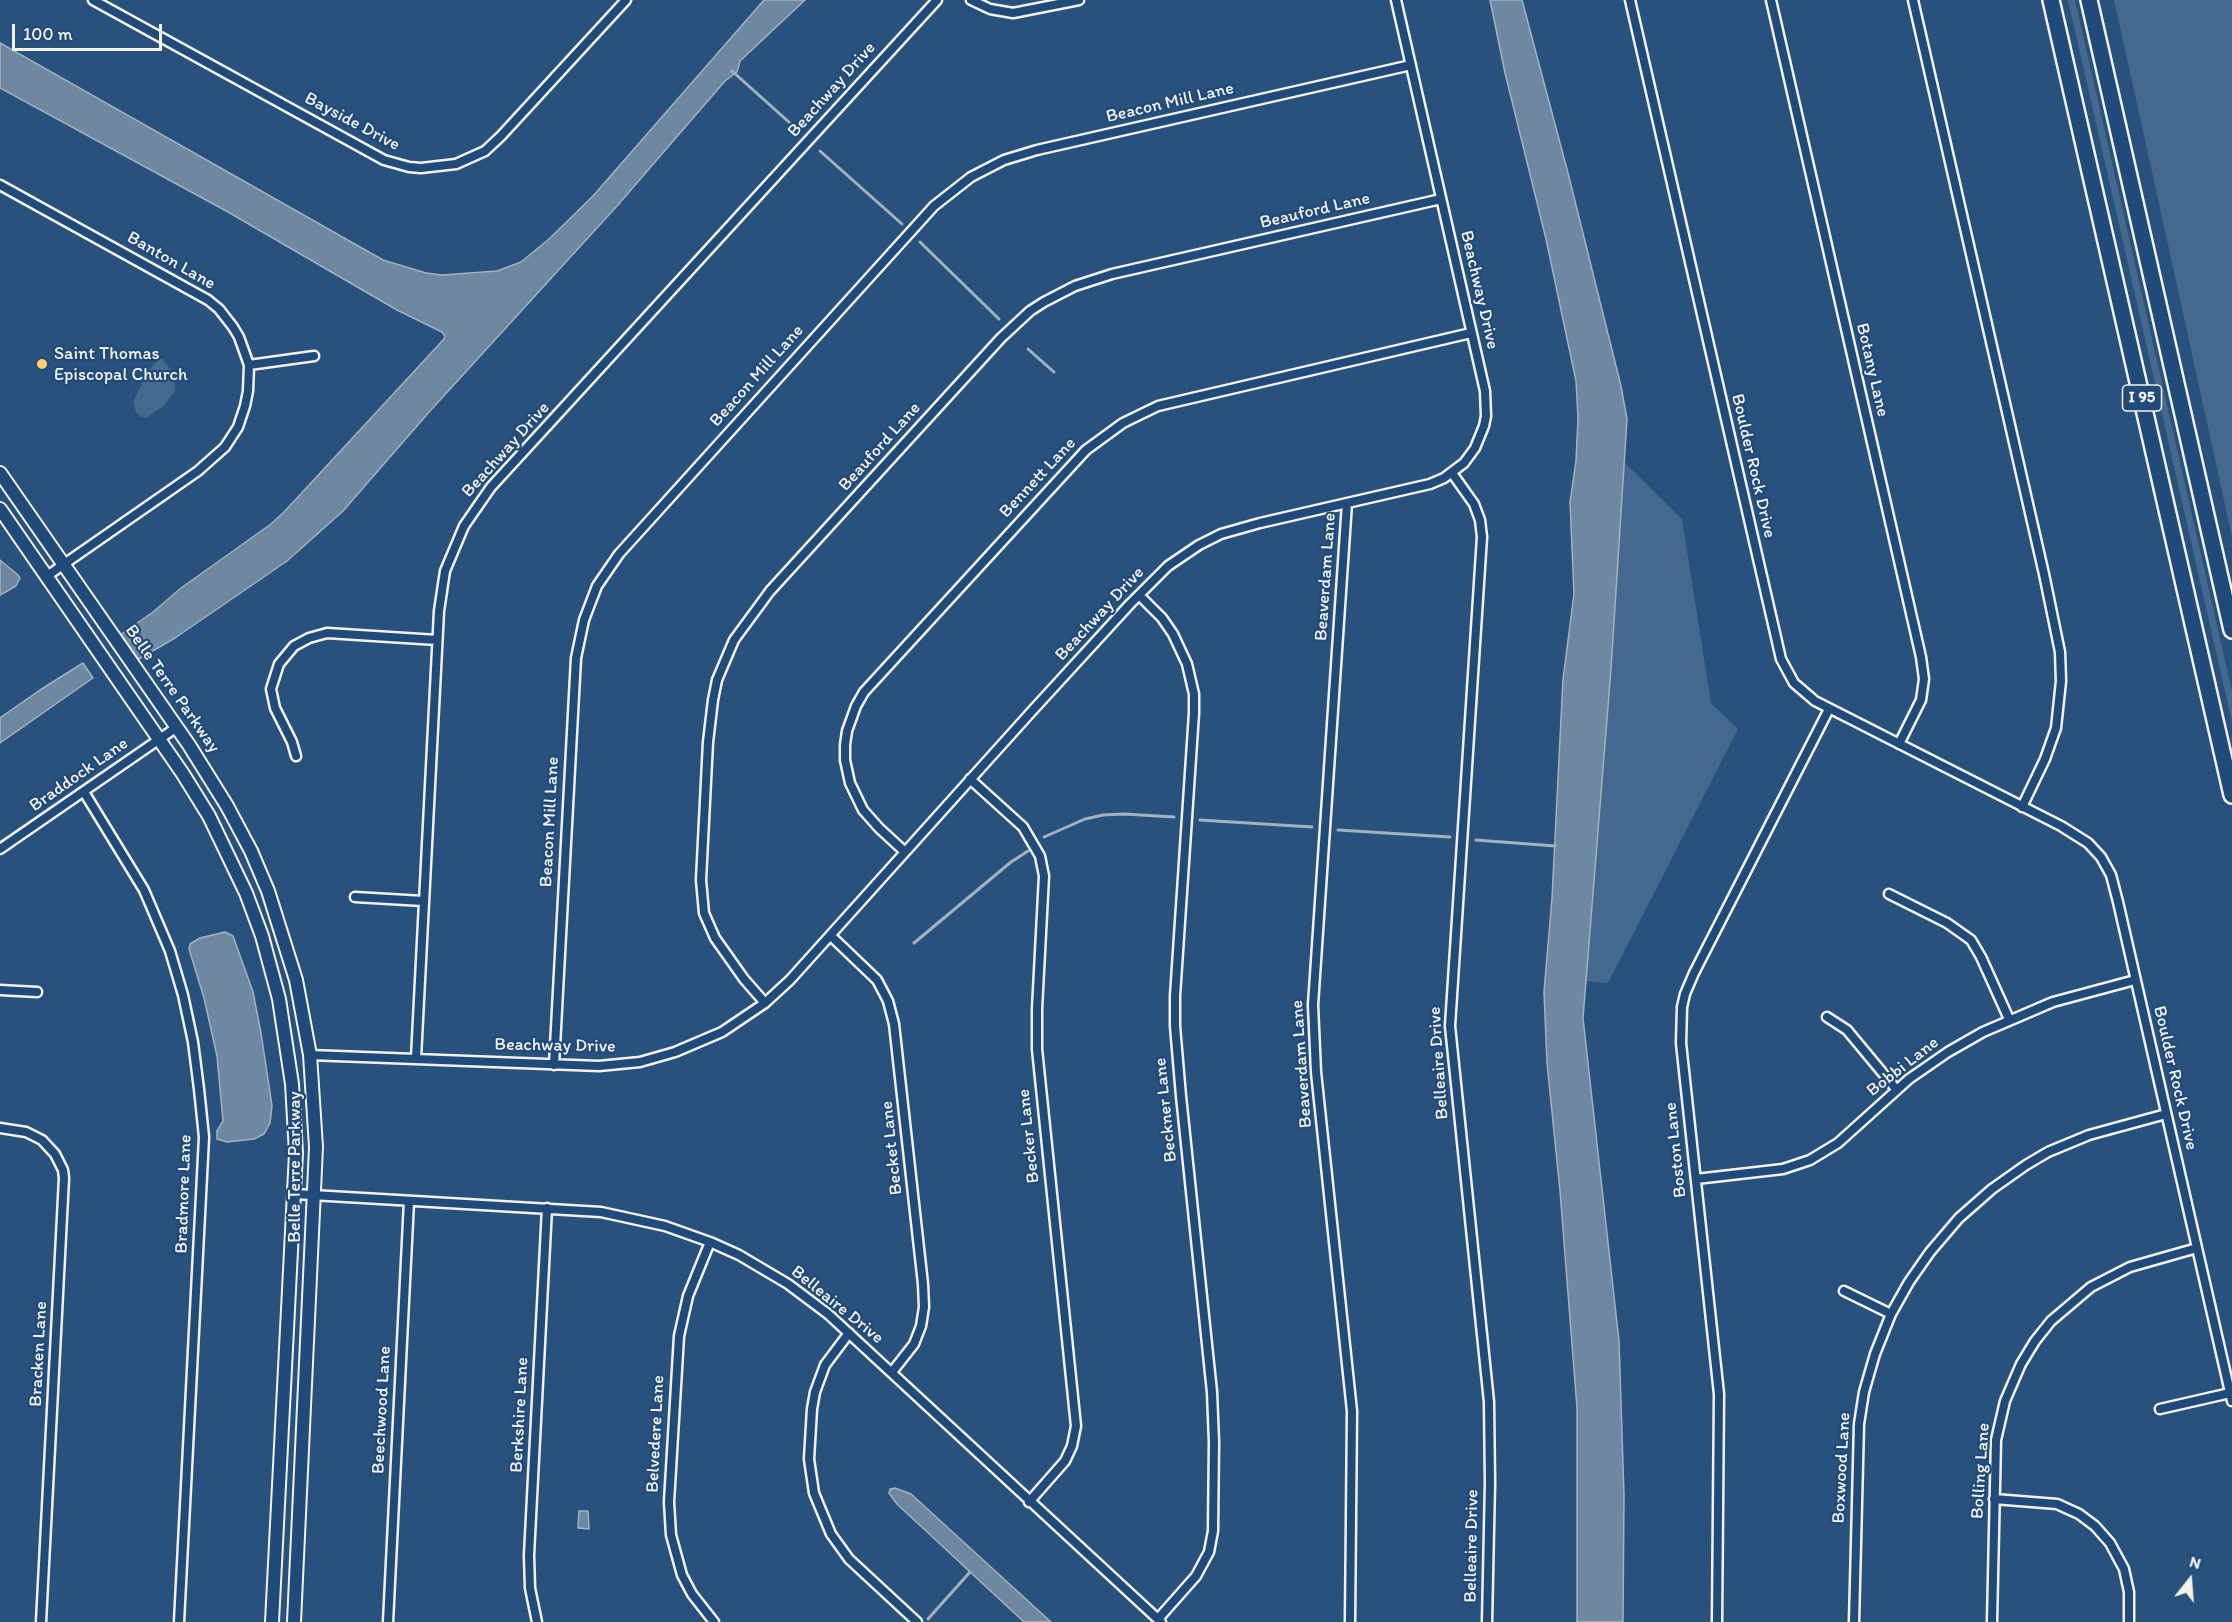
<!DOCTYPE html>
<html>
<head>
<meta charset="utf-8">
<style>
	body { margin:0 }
	#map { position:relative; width:2232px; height:1622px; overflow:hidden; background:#28517e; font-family:Itim,sans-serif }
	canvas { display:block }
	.north { position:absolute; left:2160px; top:1550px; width:60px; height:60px; -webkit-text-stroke:4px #1f4a7a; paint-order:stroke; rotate:17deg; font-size:16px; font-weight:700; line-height:24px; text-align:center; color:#f4f1e8 }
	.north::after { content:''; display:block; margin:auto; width:21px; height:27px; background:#f4f1e8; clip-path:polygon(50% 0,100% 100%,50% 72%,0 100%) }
	.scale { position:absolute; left:12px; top:24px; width:150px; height:27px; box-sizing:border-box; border:3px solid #f4f1e8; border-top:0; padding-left:8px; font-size:18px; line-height:21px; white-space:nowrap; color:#f4f1e8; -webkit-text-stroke:4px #1f4a7a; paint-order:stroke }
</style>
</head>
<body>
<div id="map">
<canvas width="2232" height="1622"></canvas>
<div class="north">N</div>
<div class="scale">100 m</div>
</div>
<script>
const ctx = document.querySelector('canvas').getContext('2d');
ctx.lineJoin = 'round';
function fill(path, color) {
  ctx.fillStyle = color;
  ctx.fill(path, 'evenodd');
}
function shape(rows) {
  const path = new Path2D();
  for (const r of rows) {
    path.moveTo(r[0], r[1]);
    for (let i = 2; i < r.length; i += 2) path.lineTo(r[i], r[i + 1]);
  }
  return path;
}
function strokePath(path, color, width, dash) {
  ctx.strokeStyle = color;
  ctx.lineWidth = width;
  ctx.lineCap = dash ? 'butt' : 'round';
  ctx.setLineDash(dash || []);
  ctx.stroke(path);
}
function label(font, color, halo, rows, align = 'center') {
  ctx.font = font + ' Itim,sans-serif';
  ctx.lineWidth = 4.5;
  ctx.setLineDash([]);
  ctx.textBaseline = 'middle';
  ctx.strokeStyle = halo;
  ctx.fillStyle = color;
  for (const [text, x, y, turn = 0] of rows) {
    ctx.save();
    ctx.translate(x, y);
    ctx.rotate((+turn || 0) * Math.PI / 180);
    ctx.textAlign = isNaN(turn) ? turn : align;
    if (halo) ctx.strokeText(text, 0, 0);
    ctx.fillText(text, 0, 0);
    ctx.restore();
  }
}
const green = shape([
	[2068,0,2075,0,2232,691,2232,722],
	[2114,0,2232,0,2232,537,2167,240],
	[161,358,174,373,175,391,164,406,146,418,140,416,136,412,133,402,149,369],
	[1624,462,1682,519,1711,703,1738,729,1608,983,1585,981,1611,669]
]);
const water = shape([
	[764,0,805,0,740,61,737,72,725,81,617,206,430,411,343,511,287,561,175,638,137,660,120,635,153,612,181,588,271,524,285,511,444,339,445,336,442,332,397,310,228,212,0,88,0,43,383,260,426,273,442,275,497,271,521,262,549,239,593,196,764,0],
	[1490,0,1522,0,1568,173,1621,386,1627,419,1611,669,1583,1018,1619,1341,1624,1495,1623,1622,1577,1622,1577,1408,1560,1191,1547,1063,1544,992,1552,898,1563,679,1574,594,1570,502,1576,461,1578,418,1576,381,1546,239,1505,73,1490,0],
	[0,560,18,575,20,578,16,586,0,595,0,560],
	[83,663,93,678,0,743,0,718,40,690,83,663],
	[225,932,233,936,253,992,261,1033,272,1106,270,1123,264,1134,254,1139,227,1142,217,1139,217,1131,223,1121,217,1056,204,998,189,949,190,944,200,938,225,932],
	[895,1488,911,1494,1051,1622,1024,1622,897,1504,889,1493,890,1489,895,1488],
	[579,1511,588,1511,589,1529,578,1528,579,1511]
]);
const stream = shape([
	[732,71,800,132],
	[820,151,902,224],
	[920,242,999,319],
	[1028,349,1054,372],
	[1200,820,1312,827],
	[1338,830,1450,837],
	[1044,837,1085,819,1103,815,1124,814,1174,817],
	[1476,840,1555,846],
	[914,943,1011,862,1028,851],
	[928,1619,970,1572]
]);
const minor = shape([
	[93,0,384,160,409,167,421,168,456,164,485,151,501,136,626,0],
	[971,0,990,9,1013,13,1079,0],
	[1630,0,1781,659,1794,683,1815,701,2061,826,2088,843,2101,857,2111,875,2118,902,2232,1401],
	[1771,0,1921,657,1924,679,1921,700,1899,744],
	[1913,0,2044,574,2060,652,2061,681,2056,728,2045,759,2022,807],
	[0,185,208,300,219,309,233,327,239,337,249,365,248,391,245,406,238,427,225,447,198,471,47,576],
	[249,365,314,356],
	[1452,473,1474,504,1480,520,1482,537,1450,1026,1489,1402,1490,1483,1487,1622],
	[1347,503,1313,1005,1316,1072,1352,1411,1350,1622],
	[1139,595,1162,618,1173,634,1187,664,1194,694,1194,713,1175,996,1175,1026,1181,1096,1212,1392,1214,1442,1213,1531,1209,1552,1196,1576,1158,1619],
	[296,756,292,742,275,708,271,689,279,664,294,646,309,638,327,633,437,640],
	[970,779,1023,827,1040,856,1044,876,1037,1009,1037,1049,1076,1426,1072,1446,1065,1461,1029,1502],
	[84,792,144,890,170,951,183,995,193,1042,199,1089,204,1137,179,1622],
	[0,849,177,727],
	[905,852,879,828,863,810,850,783,845,760,845,745,847,731,856,706,864,692,1086,450,1123,423,1158,406,1471,333],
	[1889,894,1947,923,1971,940,1981,957,2009,1019],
	[355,897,423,901],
	[831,936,877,980,888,1001,894,1024,923,1284,924,1307,921,1326,914,1344,892,1372],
	[0,990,37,992],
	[765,1003,744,979,715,938,704,913,701,880,708,742,713,700,717,680,734,640,770,591,1001,338,1030,311,1044,302,1075,286,1112,274,1441,199],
	[1827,1017,1847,1030,1896,1089],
	[310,1055,599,1066,640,1062,675,1052,722,1032,765,1003,790,980,1032,711,1130,604,1168,566,1199,545,1221,534,1260,523,1430,484,1444,478,1464,463,1475,448,1484,426,1486,416,1485,391,1396,0],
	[416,1058,439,611,445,571,464,526,491,487,937,0],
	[554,1065,576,658,584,620,597,586,619,554,934,206,971,177,1004,160,1037,150,1411,65],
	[0,1128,26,1132,42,1140,55,1154,63,1170,64,1178,41,1622],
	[1696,1179,1783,1169,1810,1160,1838,1143,1909,1079,1948,1052,1983,1032,2053,1002,2135,980],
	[295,1194,601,1212,665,1226,710,1242,739,1255,788,1284,828,1314,1161,1622],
	[710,1242,688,1296,679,1336,669,1502,671,1535,682,1575,692,1594,714,1622],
	[1844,1291,1891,1314],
	[849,1333,825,1365,815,1392,812,1409,809,1459,814,1493,831,1534,849,1559,917,1622],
	[2160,1409,2230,1393],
	[1994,1499,2057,1504,2079,1514,2095,1526,2110,1543,2124,1569,2129,1592,2129,1622],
	[388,1622,409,1201],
	[537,1622,530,1588,529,1555,547,1208],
	[1717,1622,1719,1394,1681,1043,1682,1007,1685,994,1694,973,1829,709],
	[1854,1622,1859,1424,1864,1392,1875,1354,1891,1314,1909,1282,1930,1252,1959,1218,1992,1189,2026,1165,2048,1152,2089,1135,2166,1114],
	[1992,1622,1996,1440,2005,1401,2021,1364,2035,1341,2051,1321,2091,1287,2130,1267,2197,1248]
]);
const secondary = shape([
	[0,473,189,745,227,806,251,851,268,891,296,980,310,1055,316,1147,294,1622],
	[0,509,183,774,209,816,246,893,262,936,279,999,292,1084,296,1153,272,1622]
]);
const motorway = shape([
	[2051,0,2232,795],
	[2089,0,2232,630]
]);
const markers = [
	[42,364,6,"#ffd166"]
];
const shields = [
	[2142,398,39]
];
const shieldNames = [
	["I 95",2142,398]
];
const streetNames = [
	["Beachway Drive",832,90,-48],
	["Beacon Mill Lane",1170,103,-13],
	["Bayside Drive",352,122,28],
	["Beauford Lane",1315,211,-13],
	["Banton Lane",171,261,30],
	["Beachway Drive",1479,290,77],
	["Botany Lane",1872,370,77],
	["Beacon Mill Lane",757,376,-48],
	["Beauford Lane",880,447,-48],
	["Beachway Drive",506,450,-48],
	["Boulder Rock Drive",1753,466,77],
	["Bennett Lane",1038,478,-47],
	["Beaverdam Lane",1326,577,-86],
	["Beachway Drive",1100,614,-47],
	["Belle Terre Parkway",172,689,55],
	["Braddock Lane",79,775,-35],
	["Beacon Mill Lane",550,822,-87],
	["Beachway Drive",555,1046,1],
	["Belleaire Drive",1439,1063,-94],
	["Beaverdam Lane",1302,1064,-94],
	["Bobbi Lane",1903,1067,-38],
	["Boulder Rock Drive",2175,1078,77],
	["Beckner Lane",1166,1110,-96],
	["Becker Lane",1029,1136,-96],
	["Becket Lane",892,1148,-96],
	["Boston Lane",1676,1150,-96],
	["Belle Terre Parkway",295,1167,-90],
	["Bradmore Lane",184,1194,-88],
	["Belleaire Drive",837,1305,39],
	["Bracken Lane",39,1354,-87],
	["Beechwood Lane",382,1410,-87],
	["Berkshire Lane",520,1415,-87],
	["Belvedere Lane",656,1434,-87],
	["Boxwood Lane",1842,1468,-87],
	["Bolling Lane",1981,1471,-86],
	["Belleaire Drive",1472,1546,-89]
];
const poiNames = [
	["Saint Thomas",54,354],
	["Episcopal Church",54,375]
];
fill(green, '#45688e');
fill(water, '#6e88a2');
strokePath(water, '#a4b2be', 1.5);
strokePath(stream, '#a4b2be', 3);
strokePath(minor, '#f4f1e8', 13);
strokePath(secondary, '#f4f1e8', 16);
strokePath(motorway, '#f4f1e8', 20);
strokePath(minor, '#1f4a7a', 8);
strokePath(secondary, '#1f4a7a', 12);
strokePath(motorway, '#1f4a7a', 15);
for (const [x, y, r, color] of markers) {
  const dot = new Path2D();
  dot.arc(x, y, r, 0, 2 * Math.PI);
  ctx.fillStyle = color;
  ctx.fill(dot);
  strokePath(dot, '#1f4a7a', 2);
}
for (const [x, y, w] of shields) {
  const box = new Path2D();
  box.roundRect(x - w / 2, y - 13, w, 26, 4.5);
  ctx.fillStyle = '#1f4a7a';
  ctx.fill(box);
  strokePath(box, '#f4f1e8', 1.5);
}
label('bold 16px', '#f4f1e8', null, shieldNames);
label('18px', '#f4f1e8', '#1f4a7a', streetNames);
label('18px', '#f4f1e8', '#1f4a7a', poiNames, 'left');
</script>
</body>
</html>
